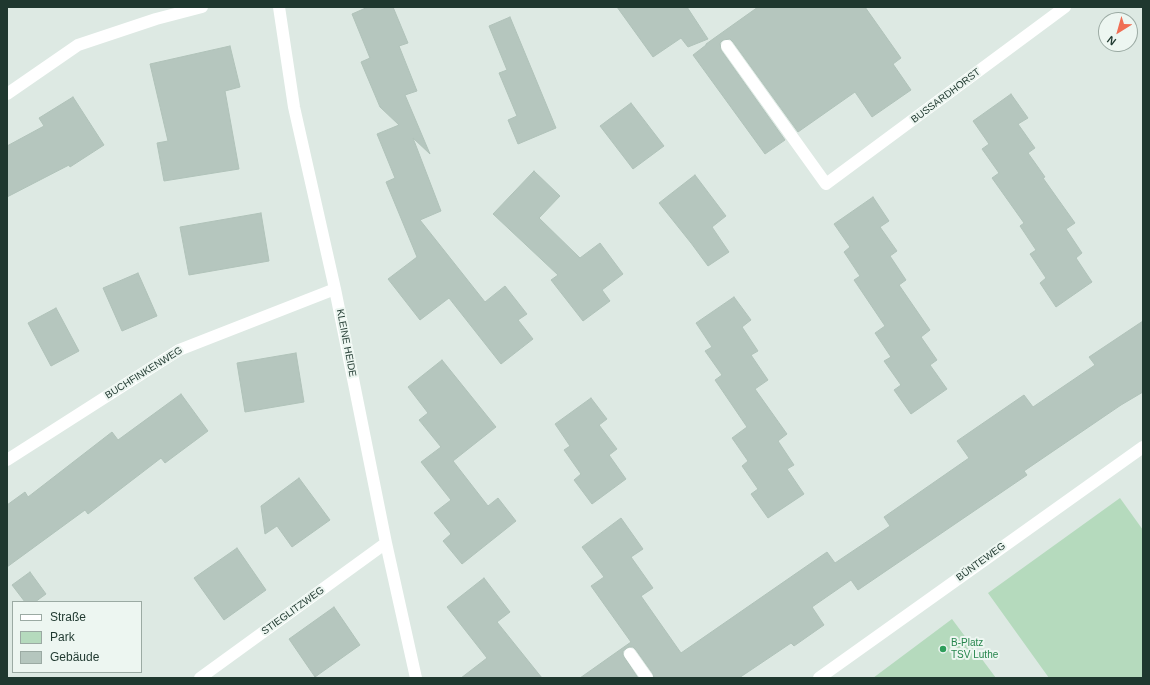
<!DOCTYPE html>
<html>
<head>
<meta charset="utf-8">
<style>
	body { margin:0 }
	#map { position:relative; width:1150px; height:685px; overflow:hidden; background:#dde9e3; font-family:Helvetica,sans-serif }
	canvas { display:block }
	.frame { position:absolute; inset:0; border:8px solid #1f382f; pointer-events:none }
	.legend { position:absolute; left:12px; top:601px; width:130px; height:72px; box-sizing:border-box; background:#edf6f1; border:1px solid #9baaa3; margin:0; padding:5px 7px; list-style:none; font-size:12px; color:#1f382f }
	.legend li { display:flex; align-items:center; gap:8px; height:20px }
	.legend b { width:20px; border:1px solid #9baaa3 }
	.north { position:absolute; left:1098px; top:12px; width:40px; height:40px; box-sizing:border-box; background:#edf6f1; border:1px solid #9baaa3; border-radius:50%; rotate:217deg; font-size:11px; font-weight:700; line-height:16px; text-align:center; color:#1f382f }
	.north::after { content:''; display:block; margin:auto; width:14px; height:18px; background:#f06e54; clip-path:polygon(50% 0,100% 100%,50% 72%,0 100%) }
</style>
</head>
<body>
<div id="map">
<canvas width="1150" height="685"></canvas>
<div class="frame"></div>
<ul class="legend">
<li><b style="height:5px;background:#fff"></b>Straße</li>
<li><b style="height:11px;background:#b5dabd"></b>Park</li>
<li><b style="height:11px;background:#b5c6be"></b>Gebäude</li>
</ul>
<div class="north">N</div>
</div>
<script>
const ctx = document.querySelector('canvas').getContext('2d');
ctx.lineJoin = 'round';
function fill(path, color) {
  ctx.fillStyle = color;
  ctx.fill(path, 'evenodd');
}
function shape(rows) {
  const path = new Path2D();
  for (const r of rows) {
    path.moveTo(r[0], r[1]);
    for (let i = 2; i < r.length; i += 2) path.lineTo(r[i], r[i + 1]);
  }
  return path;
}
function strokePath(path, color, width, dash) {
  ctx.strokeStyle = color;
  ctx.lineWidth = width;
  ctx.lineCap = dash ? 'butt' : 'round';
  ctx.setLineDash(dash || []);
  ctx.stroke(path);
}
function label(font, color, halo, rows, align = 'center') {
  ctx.font = font + ' Helvetica,sans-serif';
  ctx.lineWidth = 4;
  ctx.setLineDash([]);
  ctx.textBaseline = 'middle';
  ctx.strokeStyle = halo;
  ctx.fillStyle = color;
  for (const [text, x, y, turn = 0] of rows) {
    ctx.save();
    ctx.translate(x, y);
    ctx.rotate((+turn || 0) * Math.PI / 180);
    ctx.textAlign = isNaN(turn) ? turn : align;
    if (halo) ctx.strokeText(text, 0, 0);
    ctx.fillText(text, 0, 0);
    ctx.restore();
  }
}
const green = shape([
	[1120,498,1143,530,1143,678,1049,678,988,593],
	[952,619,996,678,873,678]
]);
const building = shape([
	[368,7,393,7,408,43,399,46,417,91,405,95,430,154,413,138,441,211,420,220,485,302,505,286,527,314,518,320,533,339,501,364,449,298,420,320,388,279,417,257,386,182,395,178,377,134,399,125,380,107,361,62,370,58,352,14,368,7],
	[617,7,687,7,708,39,688,47,681,38,653,57,617,7],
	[758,7,865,7,901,58,893,64,911,90,872,117,855,92,798,132,733,42,730,39,723,40,720,43,721,50,785,140,765,154,693,55,706,45,706,44,758,7],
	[510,17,556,128,518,144,508,120,517,116,499,73,507,70,489,26,510,17],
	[230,46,240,87,225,91,239,169,164,181,157,143,168,141,150,64,230,46],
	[1011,94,1028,118,1018,124,1035,148,1028,153,1045,177,1043,178,1075,223,1066,229,1082,253,1076,258,1092,282,1056,307,1040,283,1046,278,1030,254,1036,250,1020,226,1024,223,992,178,999,173,982,149,989,144,973,121,1011,94],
	[73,97,104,145,70,167,69,165,7,197,7,146,44,126,39,118,73,97],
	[631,103,664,146,633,169,600,126,631,103],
	[534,171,560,196,539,218,580,258,600,243,623,274,602,290,610,301,583,321,551,280,558,275,493,214,534,171],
	[695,175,726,216,712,227,729,252,708,266,691,243,659,203,695,175],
	[873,197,889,221,880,227,897,251,890,256,906,280,899,285,930,330,921,337,937,360,930,365,947,389,911,414,894,390,901,385,884,361,891,357,875,333,885,326,854,280,860,276,844,252,850,247,834,224,873,197],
	[261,213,269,261,189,275,180,227,261,213],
	[138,273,157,316,122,331,103,288,138,273],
	[734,297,751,320,742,327,758,351,751,355,768,380,755,389,787,434,778,441,794,465,787,469,804,494,768,518,751,494,758,489,742,466,748,461,732,438,747,427,715,380,722,375,705,351,712,347,696,323,734,297],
	[56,308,79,351,51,366,28,323,56,308],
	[1143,321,1143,392,1121,405,1024,471,1027,475,858,590,851,580,812,607,824,625,794,646,791,643,739,678,654,678,653,674,636,650,633,647,629,647,623,651,623,655,638,678,580,678,631,642,591,586,604,577,582,547,621,518,643,549,631,557,653,588,641,596,681,653,827,552,835,563,890,526,884,517,969,458,957,441,1024,395,1033,407,1095,365,1089,357,1143,321],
	[296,353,304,402,245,412,237,363,296,353],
	[442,360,496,427,453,461,488,506,498,498,516,521,462,564,443,541,451,534,434,513,451,500,421,462,441,447,419,420,428,413,408,387,442,360],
	[181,394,208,431,165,463,161,458,88,514,85,510,7,567,7,505,25,492,28,497,112,432,118,440,181,394],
	[591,398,607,419,599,425,617,449,609,455,626,479,592,504,574,480,581,474,564,450,570,446,555,424,591,398],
	[299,478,330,520,292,547,277,526,265,534,261,506,299,478],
	[237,548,266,590,224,620,194,578,237,548],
	[30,572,46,594,35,602,25,602,12,585,30,572],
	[484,578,510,612,497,622,542,678,461,678,487,658,447,607,484,578],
	[334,607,360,645,315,677,289,639,334,607]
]);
const minor = shape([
	[279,7,294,107,335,289,386,543,416,678],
	[727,46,826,184,1065,7],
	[7,94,78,45,156,19,202,7],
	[7,460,179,350,335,289],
	[630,654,647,678],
	[200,678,386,543],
	[819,678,1143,447]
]);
const markers = [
	[943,649,4,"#2e9e5b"]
];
const streetNames = [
	["BUSSARDHORST",946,96,-37],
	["KLEINE HEIDE",346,343,79],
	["BUCHFINKENWEG",144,373,-32],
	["BÜNTEWEG",981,562,-36],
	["STIEGLITZWEG",293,611,-36]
];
const leisureNames = [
	["B-Platz",951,643],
	["TSV Luthe",951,655]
];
fill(green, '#b5dabd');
fill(building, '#b5c6be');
strokePath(building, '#b0c2b9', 1);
strokePath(minor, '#fff', 12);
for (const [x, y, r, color] of markers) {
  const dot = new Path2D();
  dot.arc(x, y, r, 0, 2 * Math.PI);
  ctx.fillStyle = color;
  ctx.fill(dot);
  strokePath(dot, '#edf6f1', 1.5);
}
label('10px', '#1f382f', '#edf6f1', streetNames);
label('10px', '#27864d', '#edf6f1', leisureNames, 'left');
</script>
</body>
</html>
